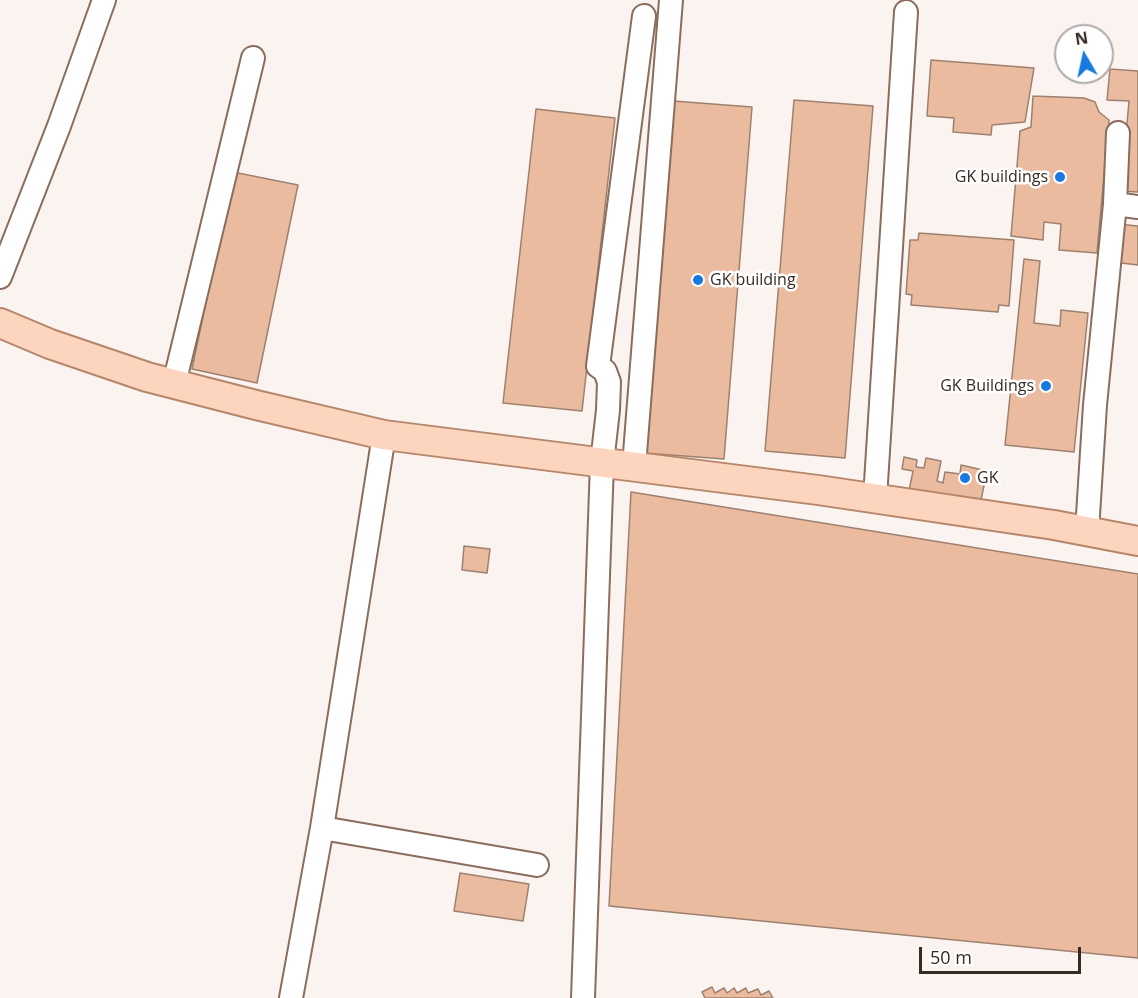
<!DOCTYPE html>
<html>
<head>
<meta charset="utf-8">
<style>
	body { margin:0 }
	#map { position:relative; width:1138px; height:998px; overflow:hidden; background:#faf3ef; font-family:"Open Sans",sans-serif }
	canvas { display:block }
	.north { position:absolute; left:1054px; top:24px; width:60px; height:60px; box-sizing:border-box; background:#fff; border:2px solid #afaaa7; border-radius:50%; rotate:351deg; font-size:16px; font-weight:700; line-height:24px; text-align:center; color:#362a23 }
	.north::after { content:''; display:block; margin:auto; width:21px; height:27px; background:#1879e2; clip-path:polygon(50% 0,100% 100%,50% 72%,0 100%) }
	.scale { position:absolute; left:919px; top:947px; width:162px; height:27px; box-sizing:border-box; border:3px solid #362a23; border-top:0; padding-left:8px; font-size:18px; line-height:21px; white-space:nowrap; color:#362a23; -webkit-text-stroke:4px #fff; paint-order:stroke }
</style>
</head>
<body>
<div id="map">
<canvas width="1138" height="998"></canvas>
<div class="north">N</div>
<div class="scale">50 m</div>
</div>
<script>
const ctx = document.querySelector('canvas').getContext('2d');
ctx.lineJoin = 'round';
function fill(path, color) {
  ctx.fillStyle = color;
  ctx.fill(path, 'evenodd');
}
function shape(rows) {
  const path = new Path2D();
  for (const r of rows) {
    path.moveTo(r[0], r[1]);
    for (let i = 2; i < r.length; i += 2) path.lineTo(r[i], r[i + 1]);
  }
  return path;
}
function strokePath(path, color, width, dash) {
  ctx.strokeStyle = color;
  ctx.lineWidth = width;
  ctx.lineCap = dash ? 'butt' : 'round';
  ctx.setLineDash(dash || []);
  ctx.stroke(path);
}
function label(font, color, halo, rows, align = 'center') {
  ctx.font = font + ' "Open Sans",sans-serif';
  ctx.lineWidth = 5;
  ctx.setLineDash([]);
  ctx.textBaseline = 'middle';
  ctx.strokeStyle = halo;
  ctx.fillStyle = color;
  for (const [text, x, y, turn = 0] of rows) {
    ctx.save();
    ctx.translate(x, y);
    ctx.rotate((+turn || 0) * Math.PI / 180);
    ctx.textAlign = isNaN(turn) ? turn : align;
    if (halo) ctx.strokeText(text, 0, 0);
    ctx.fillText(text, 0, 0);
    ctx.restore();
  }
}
const building = shape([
	[931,60,1034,68,1025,122,992,125,991,135,953,132,954,118,927,116,931,60],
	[1110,69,1138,71,1138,192,1121,191,1129,101,1107,100,1110,69],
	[1033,96,1084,98,1095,102,1099,112,1109,120,1097,253,1059,250,1061,224,1044,222,1043,240,1011,236,1020,131,1031,127,1033,96],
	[794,100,873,106,845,458,765,451,794,100],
	[673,101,752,107,724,459,644,453,673,101],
	[536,109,615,118,582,411,503,403,536,109],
	[233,172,298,185,257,383,192,369,233,172],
	[1117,224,1138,226,1138,265,1113,262,1117,224],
	[919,233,1014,240,1009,306,999,305,998,312,911,305,912,295,906,294,910,240,918,240,919,233],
	[1024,259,1040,261,1034,323,1060,326,1061,310,1088,313,1074,452,1005,445,1024,259],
	[904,457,917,460,916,467,924,468,926,458,941,461,937,481,943,483,945,472,960,474,961,465,987,471,980,505,909,491,913,471,902,469,904,457],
	[631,492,1138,574,1138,958,609,906,631,492],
	[464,546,490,549,487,573,462,570,464,546],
	[460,873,529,884,523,921,454,911,460,873],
	[712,987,715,993,724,988,727,993,734,988,737,993,746,988,748,993,758,989,761,995,769,991,773,998,705,998,702,992,712,987]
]);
const minor = shape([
	[1115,204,1138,207],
	[0,277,59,126,104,0],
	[174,384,253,58],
	[634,466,671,0],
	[875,498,906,12],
	[1087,531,1095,405,1115,204,1118,133],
	[322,828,537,865],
	[291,998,322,828,384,435],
	[583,998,602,463,608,410,609,382,605,371,598,366,644,16]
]);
const major = shape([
	[0,323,50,344,147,377,256,405,384,435,818,490,1054,525,1138,541]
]);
const markers = [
	[1060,177,6,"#1879e2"],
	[698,280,6,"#1879e2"],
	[1046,386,6,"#1879e2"],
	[965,478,6,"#1879e2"]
];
const poiNames = [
	["GK buildings",1048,177],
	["GK building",710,280,"left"],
	["GK Buildings",1034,386],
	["GK",977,478,"left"]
];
fill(building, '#ebbba0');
strokePath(building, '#9e806f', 1.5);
strokePath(minor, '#8a6d5c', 26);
strokePath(major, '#b6866b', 32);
strokePath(minor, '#fff', 22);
strokePath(major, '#fdd4be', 28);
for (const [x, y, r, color] of markers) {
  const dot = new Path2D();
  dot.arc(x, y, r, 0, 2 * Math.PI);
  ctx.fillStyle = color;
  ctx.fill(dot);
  strokePath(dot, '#fff', 2);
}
label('16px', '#362a23', '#fff', poiNames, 'right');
</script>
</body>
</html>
